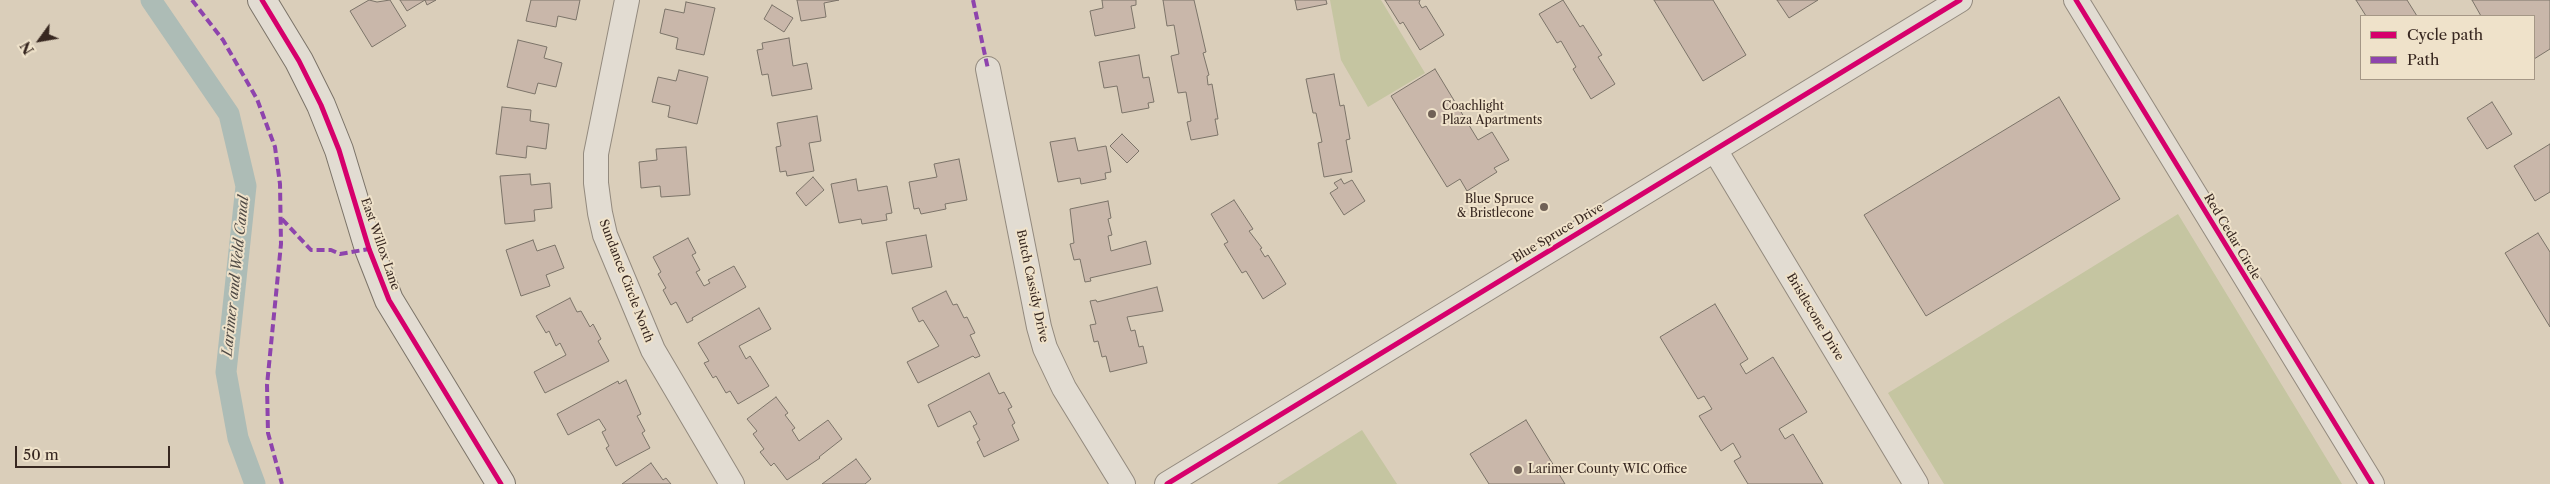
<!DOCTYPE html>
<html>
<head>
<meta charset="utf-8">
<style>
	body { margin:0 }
	#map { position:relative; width:2550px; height:484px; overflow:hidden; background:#daceba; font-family:"Libre Caslon Text",serif }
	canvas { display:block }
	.legend { position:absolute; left:2360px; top:15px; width:175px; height:65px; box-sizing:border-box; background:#efe2ca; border:1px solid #a59786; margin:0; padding:6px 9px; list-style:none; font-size:15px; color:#372720 }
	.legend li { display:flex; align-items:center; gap:10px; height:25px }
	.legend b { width:25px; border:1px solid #a59786 }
	.north { position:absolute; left:15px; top:15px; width:50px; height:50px; -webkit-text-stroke:4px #efe2ca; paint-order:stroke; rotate:238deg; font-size:14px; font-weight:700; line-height:20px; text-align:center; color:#372720 }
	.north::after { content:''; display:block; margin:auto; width:18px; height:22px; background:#372720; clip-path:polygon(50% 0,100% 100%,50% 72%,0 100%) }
	.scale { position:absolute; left:15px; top:446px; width:155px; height:22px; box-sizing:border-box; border:2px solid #372720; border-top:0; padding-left:6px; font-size:15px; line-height:18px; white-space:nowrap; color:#372720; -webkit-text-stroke:4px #efe2ca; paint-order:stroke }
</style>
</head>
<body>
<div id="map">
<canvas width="2550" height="484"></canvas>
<ul class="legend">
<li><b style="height:6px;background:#d6006c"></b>Cycle path</li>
<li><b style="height:6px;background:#8e44ad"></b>Path</li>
</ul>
<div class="north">N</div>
<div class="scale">50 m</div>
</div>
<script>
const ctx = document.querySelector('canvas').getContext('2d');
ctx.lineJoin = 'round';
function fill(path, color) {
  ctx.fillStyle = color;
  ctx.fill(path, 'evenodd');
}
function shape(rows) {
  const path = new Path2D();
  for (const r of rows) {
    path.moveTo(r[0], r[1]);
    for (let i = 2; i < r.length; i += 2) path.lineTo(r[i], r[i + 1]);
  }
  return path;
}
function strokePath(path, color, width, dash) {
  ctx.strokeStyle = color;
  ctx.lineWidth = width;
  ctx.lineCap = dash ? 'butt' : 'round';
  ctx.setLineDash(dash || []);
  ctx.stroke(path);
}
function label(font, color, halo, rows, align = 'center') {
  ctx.font = font + ' "Libre Caslon Text",serif';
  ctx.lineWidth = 4;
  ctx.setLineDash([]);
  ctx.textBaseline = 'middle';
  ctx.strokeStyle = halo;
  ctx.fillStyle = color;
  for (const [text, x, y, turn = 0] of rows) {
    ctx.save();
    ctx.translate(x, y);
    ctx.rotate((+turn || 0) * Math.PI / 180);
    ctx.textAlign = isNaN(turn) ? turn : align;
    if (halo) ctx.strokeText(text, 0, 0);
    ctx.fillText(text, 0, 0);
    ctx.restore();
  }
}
const green = shape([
	[1330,0,1381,0,1425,73,1368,107,1341,60],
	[2178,214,2342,484,1944,484,1888,393],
	[1362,430,1397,484,1277,484]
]);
const canal = shape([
	[151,0,229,114,246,186,226,372,238,438,255,484]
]);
const building = shape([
	[369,0,377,2,390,0,406,26,372,47,350,11,369,0],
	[400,0,436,0,427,5,425,0,407,11,400,0],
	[531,0,580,0,576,20,558,16,556,27,526,21,531,0],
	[797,0,839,0,824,3,826,17,801,21,797,0],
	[1102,0,1136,0,1136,5,1131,6,1135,28,1095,36,1090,11,1103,8,1102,0],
	[1163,0,1194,0,1206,52,1203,53,1209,75,1207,76,1208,85,1212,84,1218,119,1215,119,1218,135,1191,140,1187,122,1191,121,1186,92,1178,93,1171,56,1179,54,1174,25,1167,26,1163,0],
	[1295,0,1326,0,1327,4,1297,10,1295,0],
	[1385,0,1420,0,1419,3,1422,8,1426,6,1444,35,1420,50,1403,22,1400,24,1385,0],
	[1563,0,1580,27,1583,25,1602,55,1598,57,1615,84,1591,99,1573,69,1576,67,1561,41,1557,43,1539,14,1563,0],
	[1654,0,1713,0,1746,55,1703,81,1654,0],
	[1777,0,1818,0,1789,18,1777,0],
	[2356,0,2407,0,2417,16,2366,16,2356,0],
	[2472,0,2550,0,2550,49,2534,59,2534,16,2481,16,2472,0],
	[686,2,715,8,704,55,676,49,678,38,660,33,665,9,684,13,686,2],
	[772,5,793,18,784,32,764,19,772,5],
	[789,38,793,66,807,63,812,89,772,96,768,74,762,75,757,50,763,49,762,43,789,38],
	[518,40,547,47,544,58,562,63,556,87,538,83,535,94,507,87,518,40],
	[1139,55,1143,78,1149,77,1154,102,1148,103,1149,108,1122,113,1117,86,1104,88,1099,62,1139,55],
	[1435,69,1478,140,1492,132,1509,160,1494,168,1497,172,1467,191,1460,179,1447,187,1391,96,1435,69],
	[679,70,708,77,697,124,668,117,670,106,652,102,658,77,676,81,679,70],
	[1334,74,1340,106,1344,105,1350,139,1346,140,1352,172,1324,177,1318,143,1322,142,1316,113,1313,113,1306,79,1334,74],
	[2059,97,2120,199,1926,316,1864,215,2059,97],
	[2492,102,2512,134,2487,149,2467,118,2492,102],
	[502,107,531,110,530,121,549,124,546,149,527,146,526,158,496,154,502,107],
	[817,116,821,141,809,143,814,171,787,176,786,171,780,172,776,147,781,146,777,123,817,116],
	[1122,134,1139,151,1127,163,1110,146,1122,134],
	[1075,138,1078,151,1106,146,1111,172,1105,173,1106,179,1081,184,1080,178,1058,182,1050,142,1075,138],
	[2550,144,2550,192,2535,201,2514,166,2550,144],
	[686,147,690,195,661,197,660,186,641,188,639,162,657,160,656,149,686,147],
	[959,159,967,200,945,204,946,209,921,214,919,208,914,209,909,182,937,177,934,164,959,159],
	[530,174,531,185,550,183,552,208,534,210,535,221,505,224,500,176,530,174],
	[813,177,824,190,806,206,796,193,813,177],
	[856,179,858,191,887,186,892,213,886,214,887,220,862,224,861,219,839,223,831,184,856,179],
	[1341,179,1344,184,1352,180,1365,201,1344,215,1330,193,1338,188,1334,183,1341,179],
	[1234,200,1253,229,1249,231,1262,248,1260,249,1265,257,1268,255,1286,284,1263,299,1246,271,1242,273,1224,244,1228,242,1211,214,1234,200],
	[1108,201,1111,218,1108,219,1112,235,1108,236,1111,251,1146,241,1151,264,1090,278,1091,281,1085,282,1080,259,1074,260,1070,244,1074,243,1070,209,1108,201],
	[2538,233,2550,252,2550,327,2505,253,2538,233],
	[926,235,932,267,892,274,886,242,926,235],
	[688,238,696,253,692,255,700,270,696,272,704,286,710,283,708,280,734,266,746,287,692,318,693,320,687,323,676,302,671,305,663,290,666,288,658,274,661,272,653,257,688,238],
	[533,240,537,251,555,245,564,268,546,275,550,286,521,296,506,250,533,240],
	[1157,287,1163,311,1127,317,1131,331,1135,330,1139,347,1143,346,1147,363,1110,372,1106,356,1102,357,1098,341,1094,342,1090,325,1096,324,1090,301,1096,300,1097,302,1157,287],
	[946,291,953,305,957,304,964,318,967,317,975,333,970,335,980,356,975,358,973,356,918,383,907,362,939,346,923,320,919,322,912,308,946,291],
	[570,298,577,312,581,311,590,327,593,324,601,339,598,341,609,361,545,393,534,372,566,355,560,343,556,346,549,331,546,333,536,316,570,298],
	[1715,304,1748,359,1740,364,1746,374,1773,357,1807,412,1779,429,1785,439,1793,434,1823,484,1748,484,1734,461,1741,457,1733,443,1721,451,1699,416,1712,409,1704,396,1698,399,1660,337,1715,304],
	[759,308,771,329,739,346,746,359,750,356,769,386,738,404,730,391,726,393,716,376,713,378,704,363,709,361,698,343,759,308],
	[989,373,999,394,1004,392,1012,407,1008,409,1015,423,1012,425,1019,440,984,457,977,442,980,440,973,426,977,424,970,411,938,427,928,405,989,373],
	[626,380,641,414,637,416,645,431,642,433,650,448,616,466,606,448,609,446,602,432,606,430,599,419,568,435,557,414,618,381,619,384,626,380],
	[776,397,788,413,785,415,795,428,792,430,799,441,828,420,842,439,819,457,820,458,787,480,774,463,771,466,760,452,764,449,753,434,757,431,747,419,776,397],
	[1526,420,1565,484,1489,484,1470,454,1526,420],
	[856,459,871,479,865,484,822,484,856,459],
	[651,463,663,480,666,478,671,484,622,484,651,463]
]);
const street = shape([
	[627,0,596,154,596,183,600,213,605,235,653,350,732,484],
	[2076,0,2372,484],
	[988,69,1039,327,1045,348,1064,388,1123,484],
	[1715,150,1916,484],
	[1167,484,1960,0]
]);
const secondary = shape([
	[262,0,299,61,321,105,339,150,369,249,389,300,501,484]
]);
const quiet = shape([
	[192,0,223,40,257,99,275,147,280,184,281,244,267,385,268,433,282,484],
	[973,0,988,69],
	[282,219,311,250,331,250,340,254,369,249]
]);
const cycleway = shape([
	[262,0,299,61,321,105,339,150,369,249,389,300,501,484],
	[2076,0,2372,484],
	[1167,484,1960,0]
]);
const markers = [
	[1432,114,5,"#706156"],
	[1544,207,5,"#706156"],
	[1518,470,5,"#706156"]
];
const poiNames = [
	["Coachlight",1442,107],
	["Plaza Apartments",1442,121],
	["Blue Spruce",1534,200,"right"],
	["& Bristlecone",1534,214,"right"],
	["Larimer County WIC Office",1528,470]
];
const streetNames = [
	["Blue Spruce Drive",1558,233,-31],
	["Red Cedar Circle",2232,237,59],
	["East Willox Lane",380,244,71],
	["Sundance Circle North",626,281,69],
	["Butch Cassidy Drive",1032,286,78],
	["Bristlecone Drive",1815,317,59]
];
const waterNames = [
	["Larimer and Weld Canal",236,276,-84]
];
fill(green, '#c5c5a1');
strokePath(canal, '#adbcb6', 21);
fill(building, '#c9b7aa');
strokePath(building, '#7c7469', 1);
strokePath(street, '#938a7e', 26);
strokePath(secondary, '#7c7469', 30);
strokePath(street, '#e2dcd2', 24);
strokePath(secondary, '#e2dcd2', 28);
strokePath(quiet, '#8e44ad', 4, [8, 4]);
strokePath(cycleway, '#d6006c', 5);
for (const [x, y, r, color] of markers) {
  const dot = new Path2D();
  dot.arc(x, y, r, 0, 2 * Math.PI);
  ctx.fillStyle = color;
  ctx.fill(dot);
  strokePath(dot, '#efe2ca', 2);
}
label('12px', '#372720', '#efe2ca', poiNames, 'left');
label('12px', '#372720', '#efe2ca', streetNames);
label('italic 14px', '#504a45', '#efe2ca', waterNames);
</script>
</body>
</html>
